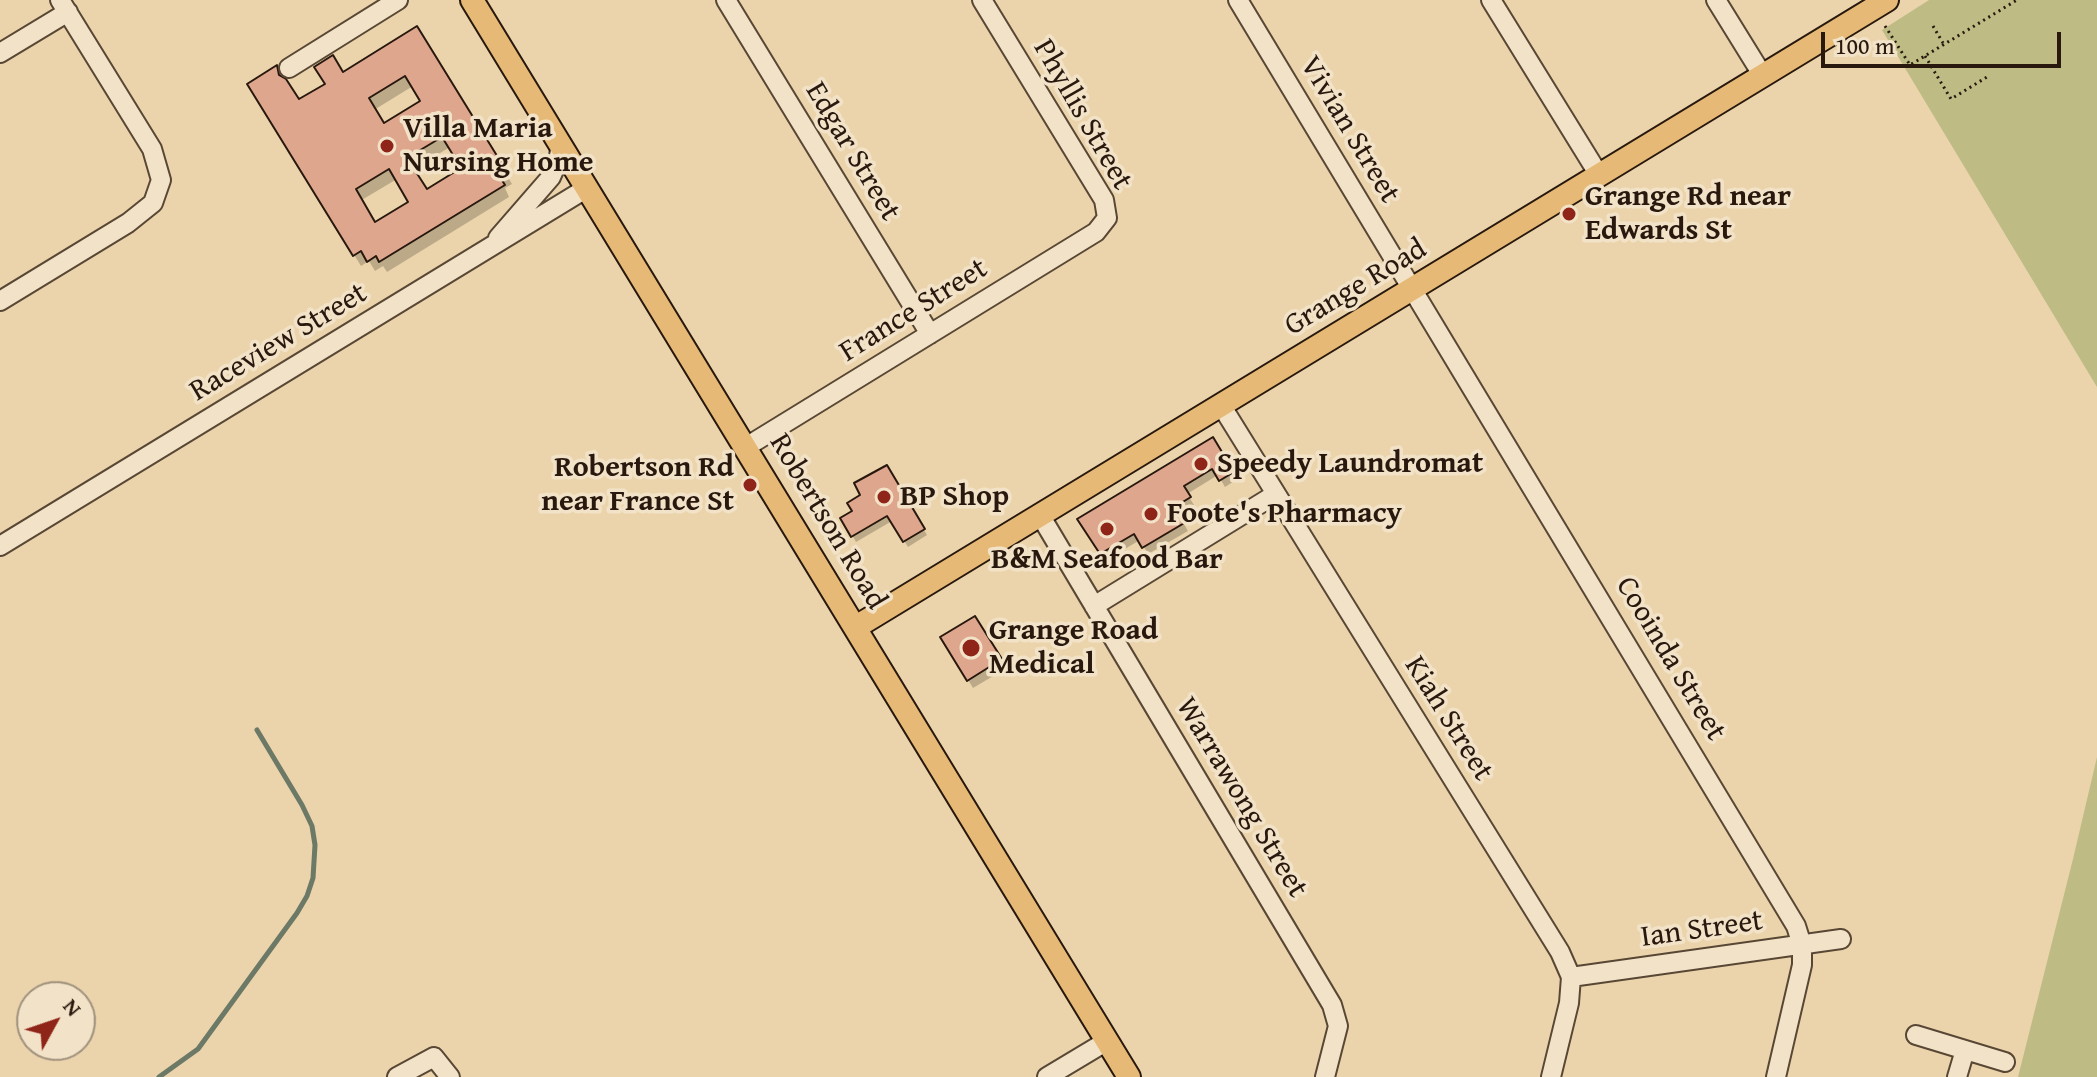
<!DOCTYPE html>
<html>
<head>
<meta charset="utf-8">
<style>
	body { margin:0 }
	#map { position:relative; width:2097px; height:1077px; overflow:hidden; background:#ebd4ab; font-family:"Gentium Book Plus",serif }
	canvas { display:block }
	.north { position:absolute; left:16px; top:981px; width:80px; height:80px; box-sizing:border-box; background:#f2e3c8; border:2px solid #a1927e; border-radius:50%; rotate:50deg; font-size:22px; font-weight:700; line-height:32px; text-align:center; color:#28180e }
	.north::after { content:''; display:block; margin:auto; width:28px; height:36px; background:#8f2418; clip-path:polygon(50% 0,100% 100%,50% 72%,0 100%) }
	.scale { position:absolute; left:1821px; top:32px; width:240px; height:36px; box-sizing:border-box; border:4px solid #28180e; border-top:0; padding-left:10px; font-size:24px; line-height:28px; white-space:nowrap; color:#28180e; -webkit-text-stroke:6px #f2e3c8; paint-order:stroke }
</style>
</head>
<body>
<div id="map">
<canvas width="2097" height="1077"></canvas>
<div class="north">N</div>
<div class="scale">100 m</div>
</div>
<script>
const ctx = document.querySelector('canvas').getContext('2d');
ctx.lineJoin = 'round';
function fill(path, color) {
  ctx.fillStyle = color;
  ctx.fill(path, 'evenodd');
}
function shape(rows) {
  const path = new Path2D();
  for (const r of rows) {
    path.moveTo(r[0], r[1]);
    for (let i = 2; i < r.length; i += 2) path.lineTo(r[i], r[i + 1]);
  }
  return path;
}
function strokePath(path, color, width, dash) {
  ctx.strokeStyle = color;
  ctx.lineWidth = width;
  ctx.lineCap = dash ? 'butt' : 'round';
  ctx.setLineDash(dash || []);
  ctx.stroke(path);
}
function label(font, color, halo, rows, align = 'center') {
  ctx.font = font + ' "Gentium Book Plus",serif';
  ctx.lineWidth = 7;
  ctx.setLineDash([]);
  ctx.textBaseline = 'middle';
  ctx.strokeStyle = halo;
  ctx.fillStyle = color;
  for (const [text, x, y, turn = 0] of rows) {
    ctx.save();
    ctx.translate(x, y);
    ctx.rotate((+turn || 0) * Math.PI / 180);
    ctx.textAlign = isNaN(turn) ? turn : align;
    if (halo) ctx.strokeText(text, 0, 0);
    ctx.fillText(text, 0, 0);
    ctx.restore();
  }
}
const green = shape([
	[1929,0,2097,0,2097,387,1882,30],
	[2097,757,2097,1077,2018,1077,2073,859]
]);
const shadow = shape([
	[417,29,512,184,505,188,509,197,387,272,383,266,375,271,369,261,361,266,249,84,277,67,298,102],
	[413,86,423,101,383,126,374,110],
	[450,147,464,169,426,192,412,170],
	[397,179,411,202,375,224,360,201],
	[1212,440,1236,480,1225,487,1218,475,1187,494,1194,505,1178,514,1188,531,1148,554,1140,540,1106,560,1097,543],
	[886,468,927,535,908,547,892,521,856,542,843,519,855,512,863,496],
	[975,619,1005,669,973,688,943,638]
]);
const stream = shape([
	[159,1077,198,1049,297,913,307,896,313,878,315,845,312,826,302,805,257,730]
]);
const building = shape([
	[417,26,507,172,500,177,505,185,379,262,376,256,367,262,361,251,353,256,247,84,277,65,279,75,286,79,299,99,325,84,314,67,333,55,343,72,417,26],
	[405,76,420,101,384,123,369,98,405,76],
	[442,137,461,168,427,189,407,158,442,137],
	[389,169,408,202,375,222,356,189,389,169],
	[1213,437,1234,472,1219,481,1212,469,1184,486,1191,497,1176,506,1186,522,1142,548,1134,534,1100,554,1077,519,1213,437],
	[887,465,925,529,903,542,887,516,851,537,840,518,852,511,847,503,860,495,854,483,887,465],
	[975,616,1002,659,967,681,940,637,975,616]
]);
const path = shape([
	[1885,26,1910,65,2017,0],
	[1933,26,1943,43],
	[1925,56,1951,99,1987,77]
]);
const minor = shape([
	[726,0,930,334],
	[1238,0,1796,926,1802,945,1802,965,1776,1077],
	[1491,0,1599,175],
	[1716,0,1763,76],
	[0,53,68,12],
	[289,68,398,0],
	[498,238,551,177,558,161,561,145],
	[0,301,128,223,153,203,161,180,152,149,60,0],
	[1221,405,1560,952,1571,977,1569,1003,1551,1077],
	[746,447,1096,232,1107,218,1104,200,982,0],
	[1040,515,1332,1005,1338,1026,1325,1077],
	[0,546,587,188],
	[1094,606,1276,494],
	[1571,977,1841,939],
	[1916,1035,2005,1062],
	[397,1077,434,1057,450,1077],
	[1047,1077,1107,1041],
	[1957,1077,1965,1050]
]);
const major = shape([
	[472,0,1129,1077],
	[856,627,1887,0]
]);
const markers = [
	[387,146,8,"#8f2418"],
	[1569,214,8,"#8f2418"],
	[1201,464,8,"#8f2418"],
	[750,485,8,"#8f2418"],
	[884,497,8,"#8f2418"],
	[1151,514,8,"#8f2418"],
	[1107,529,8,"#8f2418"],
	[971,648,10,"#8f2418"]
];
const streetNames = [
	["Phyllis Street",1082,115,60],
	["Vivian Street",1349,130,59],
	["Edgar Street",852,152,59],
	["Grange Road",1356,288,-31],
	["France Street",914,311,-32],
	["Raceview Street",279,343,-31],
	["Robertson Road",827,522,59],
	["Cooinda Street",1670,659,59],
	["Kiah Street",1448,719,58],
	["Warrawong Street",1241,798,59],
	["Ian Street",1702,930,-8]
];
const poiNames = [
	["Villa Maria",403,129],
	["Nursing Home",403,163],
	["Grange Rd near",1585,197],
	["Edwards St",1585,231],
	["Speedy Laundromat",1217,464],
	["Robertson Rd",734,468,"right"],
	["near France St",734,502,"right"],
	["BP Shop",900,497],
	["Foote's Pharmacy",1167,514],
	["B&M Seafood Bar",1107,560,"center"],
	["Grange Road",989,631],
	["Medical",989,665]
];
fill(green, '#bebb84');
fill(shadow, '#0003');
strokePath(stream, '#6c7967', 5);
fill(building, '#dfa68e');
strokePath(building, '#28180e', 2);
strokePath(minor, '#594735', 22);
strokePath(major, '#28180e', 26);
strokePath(path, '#28180e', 3, [2, 4]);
strokePath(minor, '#f2e3c8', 18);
strokePath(major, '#e6ba76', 22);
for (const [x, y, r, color] of markers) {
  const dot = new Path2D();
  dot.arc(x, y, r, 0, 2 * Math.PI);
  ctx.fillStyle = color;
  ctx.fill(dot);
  strokePath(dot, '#f2e3c8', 3);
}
label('30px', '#28180e', '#f2e3c8', streetNames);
label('bold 30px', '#28180e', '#f2e3c8', poiNames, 'left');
</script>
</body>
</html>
